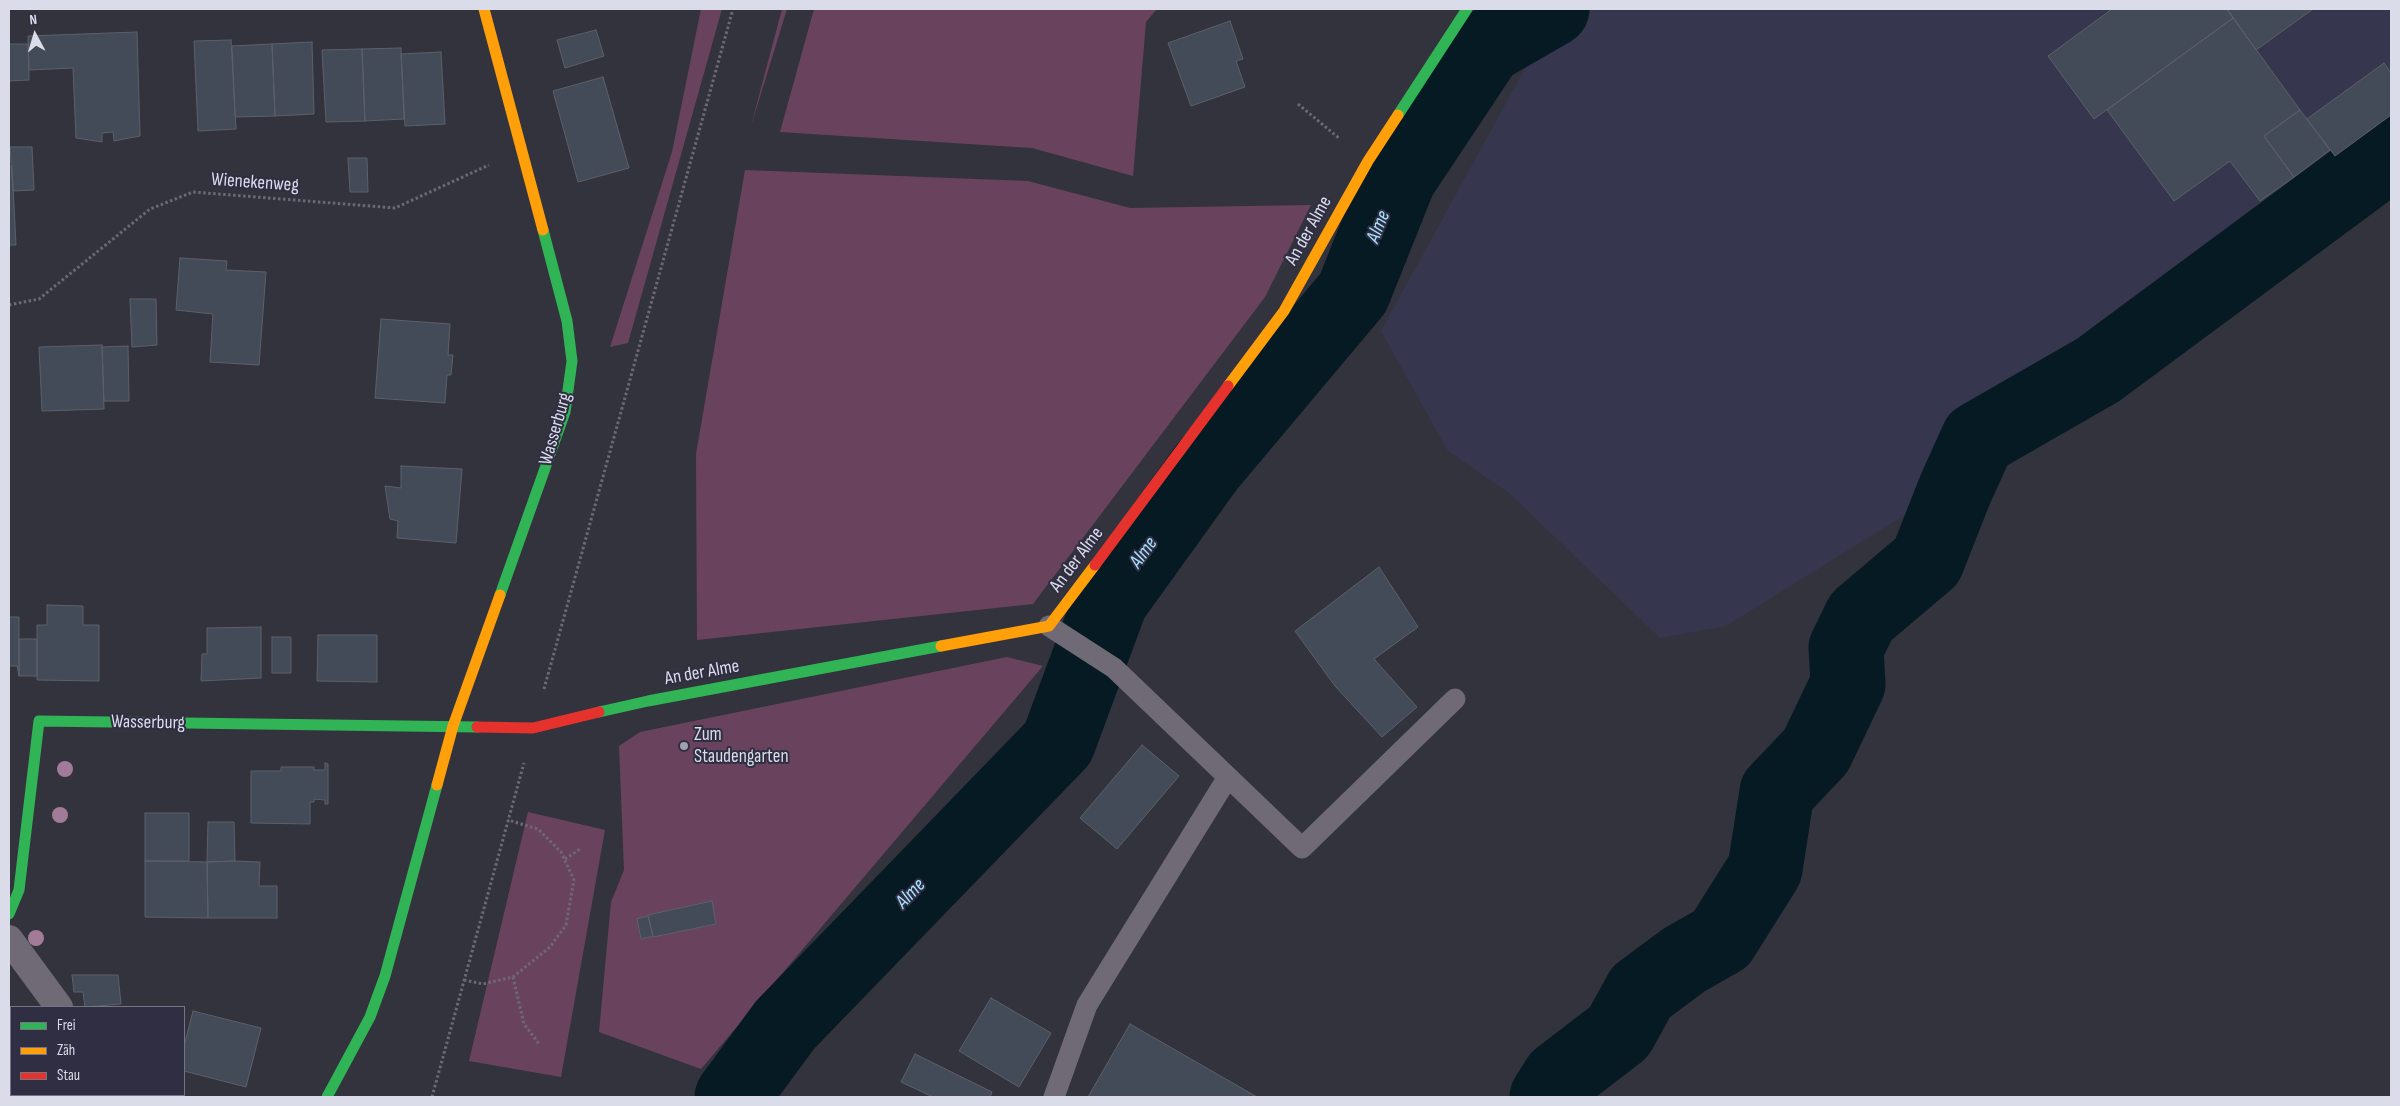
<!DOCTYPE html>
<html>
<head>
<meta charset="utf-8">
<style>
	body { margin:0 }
	#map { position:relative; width:2400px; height:1106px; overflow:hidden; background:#33333e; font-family:"Sofia Sans Condensed",sans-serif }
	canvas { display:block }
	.frame { position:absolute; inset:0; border:10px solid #dbdce9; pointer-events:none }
	.legend { position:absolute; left:10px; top:1006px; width:175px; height:90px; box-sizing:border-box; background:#2f2e43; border:1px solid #747485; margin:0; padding:6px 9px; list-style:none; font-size:15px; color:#dbdce9 }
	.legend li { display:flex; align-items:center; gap:10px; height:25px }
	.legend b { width:25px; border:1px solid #747485 }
	.north { position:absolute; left:10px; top:10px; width:50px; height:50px; -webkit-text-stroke:4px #2f2e43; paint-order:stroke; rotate:354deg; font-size:14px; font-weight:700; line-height:20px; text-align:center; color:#dbdce9 }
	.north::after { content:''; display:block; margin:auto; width:18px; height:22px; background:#dbdce9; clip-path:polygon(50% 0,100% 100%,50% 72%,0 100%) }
</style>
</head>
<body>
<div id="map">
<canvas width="2400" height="1106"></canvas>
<div class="frame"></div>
<ul class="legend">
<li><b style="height:6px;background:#30b455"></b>Frei</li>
<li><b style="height:6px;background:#ff9f0a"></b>Zäh</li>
<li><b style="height:6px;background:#e5322d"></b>Stau</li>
</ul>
<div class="north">N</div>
</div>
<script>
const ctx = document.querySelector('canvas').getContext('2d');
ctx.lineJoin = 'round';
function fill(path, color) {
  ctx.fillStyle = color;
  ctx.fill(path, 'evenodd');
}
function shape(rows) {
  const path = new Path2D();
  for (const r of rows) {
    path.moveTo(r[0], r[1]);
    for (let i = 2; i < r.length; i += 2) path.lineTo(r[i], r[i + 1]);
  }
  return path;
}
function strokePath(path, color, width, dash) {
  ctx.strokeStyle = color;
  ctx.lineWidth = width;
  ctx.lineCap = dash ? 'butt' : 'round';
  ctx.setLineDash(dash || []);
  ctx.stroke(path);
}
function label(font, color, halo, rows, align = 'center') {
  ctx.font = font + ' "Sofia Sans Condensed",sans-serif';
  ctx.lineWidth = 4;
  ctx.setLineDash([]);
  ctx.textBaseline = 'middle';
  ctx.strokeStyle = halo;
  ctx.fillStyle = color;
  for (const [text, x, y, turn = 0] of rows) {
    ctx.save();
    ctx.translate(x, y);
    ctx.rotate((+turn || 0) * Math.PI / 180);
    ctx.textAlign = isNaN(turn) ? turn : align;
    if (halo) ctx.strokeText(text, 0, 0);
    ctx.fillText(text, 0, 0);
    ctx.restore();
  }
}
const built = shape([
	[1593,9,2391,9,2391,126,1961,426,1911,511,1726,626,1660,638,1509,493,1448,451,1381,331,1540,41]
]);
const green = shape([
	[701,9,722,9,628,343,610,347,672,152],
	[782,9,787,9,751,126],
	[814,9,1157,9,1146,22,1133,176,1032,148,780,132],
	[745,170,1028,181,1130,208,1311,205,1265,297,1033,604,697,640,696,454],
	[1007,657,1043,666,701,1069,599,1032,611,902,624,870,619,746,640,732],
	[528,812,605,830,561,1077,469,1061]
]);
const river = shape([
	[732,1097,785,1025,1058,743,1111,600,1206,468,1353,293,1399,178,1486,47,1552,9],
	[1547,1097,1559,1078,1619,1032,1641,992,1684,960,1721,939,1765,869,1777,792,1816,751,1848,684,1846,648,1861,617,1927,561,1955,490,1978,439,2098,370,2391,153]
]);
const building = shape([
	[2112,9,2227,9,2233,18,2094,119,2048,56,2112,9],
	[2230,9,2313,9,2256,50,2228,10,2230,9],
	[2233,18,2300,110,2264,136,2294,177,2260,201,2230,161,2174,201,2107,110,2233,18],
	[1230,21,1243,59,1236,61,1245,87,1191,106,1168,43,1230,21],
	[596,30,604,56,565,68,557,40,596,30],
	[137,32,140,136,114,141,113,132,102,133,102,142,76,138,73,68,29,70,28,36,137,32],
	[231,40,236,129,198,131,194,41,231,40],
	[312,42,314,114,275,116,272,44,312,42],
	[9,44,28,44,29,80,9,81,9,44],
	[272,44,275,116,235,117,232,46,272,44],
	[401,48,404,119,365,121,362,49,401,48],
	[362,49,365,121,326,122,322,50,362,49],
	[441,52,445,124,405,126,401,54,441,52],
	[2384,63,2391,73,2391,115,2335,156,2307,119,2384,63],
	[603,77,629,168,578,182,553,91,603,77],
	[2300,110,2330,150,2294,177,2264,136,2300,110],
	[10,147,32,147,34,190,13,191,10,147],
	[348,158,367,158,368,192,350,192,348,158],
	[9,166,12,166,16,245,9,245,9,166],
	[180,258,227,261,226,270,266,272,259,365,210,362,213,314,176,310,180,258],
	[130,299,156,299,157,345,132,347,130,299],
	[381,319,450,324,448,355,453,355,451,375,447,375,445,403,375,398,381,319],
	[102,345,104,409,42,411,39,347,102,345],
	[128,346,129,401,104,401,102,347,128,346],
	[401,466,462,469,456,543,397,538,398,521,390,519,385,486,401,488,401,466],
	[1379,567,1418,627,1374,659,1417,707,1382,737,1335,686,1295,631,1379,567],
	[47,605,83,606,83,625,99,625,99,681,37,680,37,625,47,625,47,605],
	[9,617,19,617,19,676,17,666,9,666,9,617],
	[261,627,261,678,201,681,202,654,207,654,207,628,261,627],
	[318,635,377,635,377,682,317,681,318,635],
	[272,637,291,637,291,673,272,673,272,637],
	[19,639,37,639,37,676,19,676,19,639],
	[1142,745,1179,776,1117,849,1080,818,1142,745],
	[325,763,328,764,328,804,325,804,325,800,314,799,314,802,310,802,310,824,251,823,251,771,281,771,281,767,314,767,314,770,325,770,325,763],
	[145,813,189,813,189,861,145,861,145,813],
	[208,822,234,822,235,861,207,862,208,822],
	[145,861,207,862,208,918,145,917,145,861],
	[235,861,260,862,259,886,277,886,277,918,208,918,207,862,235,861],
	[712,901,716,924,653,937,648,915,712,901],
	[648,916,653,936,641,939,637,919,648,916],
	[72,975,118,975,121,1004,85,1007,83,992,74,992,72,975],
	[991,998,1051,1033,1019,1087,959,1051,991,998],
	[193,1011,261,1028,246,1087,184,1071,184,1046,193,1011],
	[1130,1024,1257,1097,1088,1097,1130,1024],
	[915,1054,992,1092,990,1097,933,1097,901,1082,915,1054]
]);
const path = shape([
	[1298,104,1340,139],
	[9,305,39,299,150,209,193,192,395,208,489,165],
	[544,689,733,9],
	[565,859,580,849],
	[513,977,524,1024,540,1045],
	[464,980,483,984,513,977,550,947,566,925,574,880,561,852,538,829,508,820],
	[432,1097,524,763]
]);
const lane = shape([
	[1049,626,1114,668,1228,777,1087,1005,1054,1097],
	[1228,777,1302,848,1455,699]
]);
const street = shape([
	[9,939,59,1007],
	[123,1095,125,1097]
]);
const fast = shape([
	[1398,115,1467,9],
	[500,595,565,412,572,361,567,321,543,230],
	[599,712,648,701,941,646],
	[9,914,19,890,39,721,477,727],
	[327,1097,370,1017,385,976,437,785]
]);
const slow = shape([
	[484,9,543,230],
	[1228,386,1284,311,1368,161,1398,115],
	[941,646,1049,626,1095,565],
	[437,785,453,726,500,595]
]);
const jam = shape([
	[1095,565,1228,386],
	[477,727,533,728,599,712]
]);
const trees = [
	[65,769],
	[60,815],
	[36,938]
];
const markers = [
	[684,746,5,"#a0a1ad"]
];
const streetNames = [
	["Wienekenweg",255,183,4],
	["An der Alme",1309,231,-61],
	["Wasserburg",556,429,-74],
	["An der Alme",1077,560,-53],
	["An der Alme",702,673,-10],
	["Wasserburg",148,723,1]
];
const poiNames = [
	["Zum",694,735],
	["Staudengarten",694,757]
];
const waterNames = [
	["Alme",1379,227,-68],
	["Alme",1144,553,-54],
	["Alme",911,894,-46]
];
fill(built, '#37364f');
fill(green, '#69435d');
strokePath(river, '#061a24', 75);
fill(building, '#434a58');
strokePath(building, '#5d6069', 1);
strokePath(path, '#6d6974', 3, [2.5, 2.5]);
strokePath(lane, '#706976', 21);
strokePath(street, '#706976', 28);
strokePath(fast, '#30b455', 11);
strokePath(slow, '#ff9f0a', 11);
strokePath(jam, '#e5322d', 11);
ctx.fillStyle = '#a27b98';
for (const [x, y] of trees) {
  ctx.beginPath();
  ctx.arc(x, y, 8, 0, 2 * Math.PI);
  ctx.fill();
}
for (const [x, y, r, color] of markers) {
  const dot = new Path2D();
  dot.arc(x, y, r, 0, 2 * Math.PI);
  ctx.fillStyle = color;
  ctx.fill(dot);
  strokePath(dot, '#2f2e43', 2);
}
label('19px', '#dbdce9', '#2f2e43', streetNames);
label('19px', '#dbdce9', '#2f2e43', poiNames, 'left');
label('italic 20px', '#a7e3ff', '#2f2e43', waterNames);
</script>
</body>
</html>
